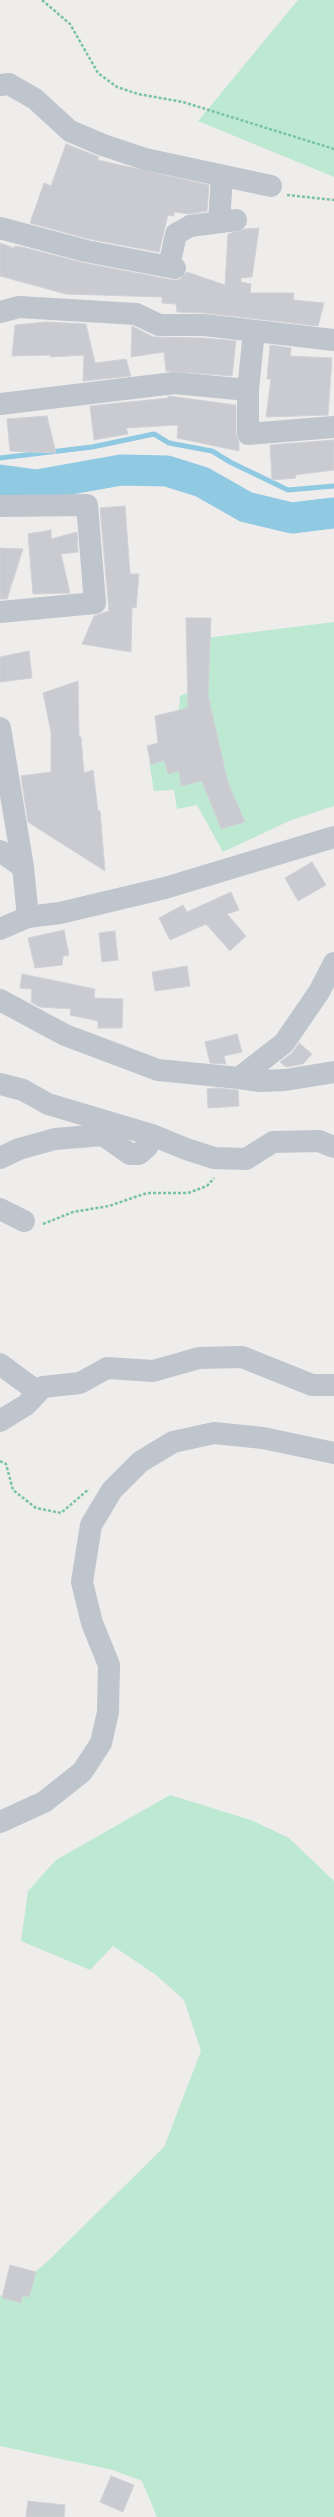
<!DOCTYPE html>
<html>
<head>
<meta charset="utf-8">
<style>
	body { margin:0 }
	canvas { display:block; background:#efecec }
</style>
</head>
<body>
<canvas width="334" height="2517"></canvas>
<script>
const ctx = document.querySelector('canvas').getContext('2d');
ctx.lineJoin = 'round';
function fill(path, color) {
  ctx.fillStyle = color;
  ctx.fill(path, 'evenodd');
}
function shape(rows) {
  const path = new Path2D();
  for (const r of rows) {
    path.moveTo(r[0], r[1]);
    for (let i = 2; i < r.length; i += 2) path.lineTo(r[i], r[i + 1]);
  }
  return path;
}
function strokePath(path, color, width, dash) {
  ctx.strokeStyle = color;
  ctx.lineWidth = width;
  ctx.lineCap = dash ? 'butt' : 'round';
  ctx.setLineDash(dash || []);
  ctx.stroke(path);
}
const green = shape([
	[298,0,334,0,334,177,198,121],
	[334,622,334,806,289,821,223,852,197,805,177,809,174,790,154,791,149,761,162,759,157,738,177,731,180,696,191,691,190,640],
	[170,1795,251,1820,289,1838,334,1881,334,2517,157,2517,142,2481,113,2470,0,2446,0,2295,5,2297,47,2262,164,2147,201,2051,184,2000,156,1975,113,1946,90,1970,21,1941,28,1891,56,1860]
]);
const stream = shape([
	[0,458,92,447,154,434,169,443,212,451,230,462,288,490,334,486]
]);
const river = shape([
	[0,480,37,485,121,470,167,471,202,482,246,507,292,518,334,513]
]);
const building = shape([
	[66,144,99,157,98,160,209,185,207,211,189,214,174,212,174,216,168,215,159,252,89,239,30,223,44,183,51,186,66,144],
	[259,228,252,277,241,278,241,282,251,284,250,293,294,293,293,300,324,303,318,326,205,313,177,312,176,304,162,303,162,297,66,294,0,276,0,243,14,248,15,246,22,247,84,263,173,280,179,280,187,272,225,285,228,234,245,229,259,228],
	[46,322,86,324,95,363,126,359,131,376,83,381,84,355,51,357,51,355,12,356,15,325,46,322],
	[132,326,153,337,203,338,236,341,232,376,166,371,164,352,131,357,132,326],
	[270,345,291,348,290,356,332,358,328,415,266,417,271,379,267,379,270,345],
	[168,396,236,405,236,434,239,443,239,451,177,438,178,425,126,428,128,434,94,440,90,406,168,398,168,396],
	[47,416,56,453,10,451,7,419,47,416],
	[334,440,334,470,295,475,296,478,272,480,270,445,334,440],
	[125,506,130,574,139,574,136,608,132,607,131,652,82,644,94,616,109,611,100,508,125,506],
	[51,530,51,539,77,532,78,552,61,554,70,593,33,594,28,534,51,530],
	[0,548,23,549,7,599,0,599,0,548],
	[186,618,211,618,208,695,228,783,245,822,221,829,202,781,181,786,179,771,168,774,164,760,151,765,147,746,158,743,155,716,188,708,186,618],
	[29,651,32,678,0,682,0,657,29,651],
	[78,681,79,737,81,737,84,773,93,770,98,811,100,811,105,871,28,822,21,776,51,772,51,732,43,693,78,681],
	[312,862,326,885,298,901,285,878,312,862],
	[231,892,239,910,227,914,246,936,230,951,206,924,170,940,159,918,183,905,187,912,231,892],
	[64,930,69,955,63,956,62,965,35,968,28,938,64,930],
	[115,931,118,960,102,962,99,933,115,931],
	[187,966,190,986,155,991,152,972,187,966],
	[22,974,95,989,94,998,123,999,122,1028,98,1028,98,1021,70,1015,71,1009,40,1007,31,1002,32,989,20,988,22,974],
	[237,1034,242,1052,224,1056,226,1064,210,1063,205,1042,237,1034],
	[299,1043,312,1054,303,1064,286,1067,280,1062,292,1053,299,1043],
	[217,1088,238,1090,239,1106,208,1108,207,1089,217,1088],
	[10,2265,36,2272,29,2297,23,2295,21,2303,2,2298,10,2265],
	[111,2476,134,2485,123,2512,100,2502,111,2476],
	[28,2501,65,2505,64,2517,26,2517,28,2501]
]);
const path = shape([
	[42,0,70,24,98,73,117,87,138,94,183,102,334,149],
	[287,195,334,200],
	[43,1224,73,1212,109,1206,147,1193,188,1193,207,1186,214,1178],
	[0,1461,6,1464,13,1490,36,1508,61,1513,89,1489]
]);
const minor = shape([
	[0,85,9,84,35,99,70,131,103,145,145,159,271,186],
	[219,222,222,177],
	[0,228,86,251,175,268],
	[169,266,176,234,190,226,236,220],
	[0,312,19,307,136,314,159,325,204,325,334,340],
	[254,331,248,390,248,434,334,427],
	[0,404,174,383,248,390],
	[0,506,87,505,95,603,0,612],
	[0,728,23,867,28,917],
	[0,851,23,867],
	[0,929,28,917,60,913,165,888,334,837],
	[0,1000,65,1035,158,1070,239,1078,284,1043,319,992,334,963],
	[239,1078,260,1081,285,1080,334,1072],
	[0,1084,23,1090,48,1104,152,1135,186,1149,214,1158,246,1159,273,1142,319,1141,334,1147],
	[0,1158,19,1149,55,1139,103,1135,130,1154,139,1154,147,1147,152,1135],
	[0,1209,24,1221],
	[0,1364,38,1392],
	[0,1421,26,1405,43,1387,80,1383,107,1368,153,1371,199,1358,242,1357,312,1385,334,1385],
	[0,1822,44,1802,82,1772,101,1743,108,1712,109,1665,92,1623,82,1582,91,1525,112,1490,140,1462,173,1442,214,1433,263,1438,334,1453]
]);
fill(green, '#bde9d2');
strokePath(stream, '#8fc9e2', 5);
strokePath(river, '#8fc9e2', 31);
fill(building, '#cacbd0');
strokePath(building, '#d0d2d7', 1);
strokePath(path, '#79c3a5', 2.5, [3, 2]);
strokePath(minor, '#bec5cd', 22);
</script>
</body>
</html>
